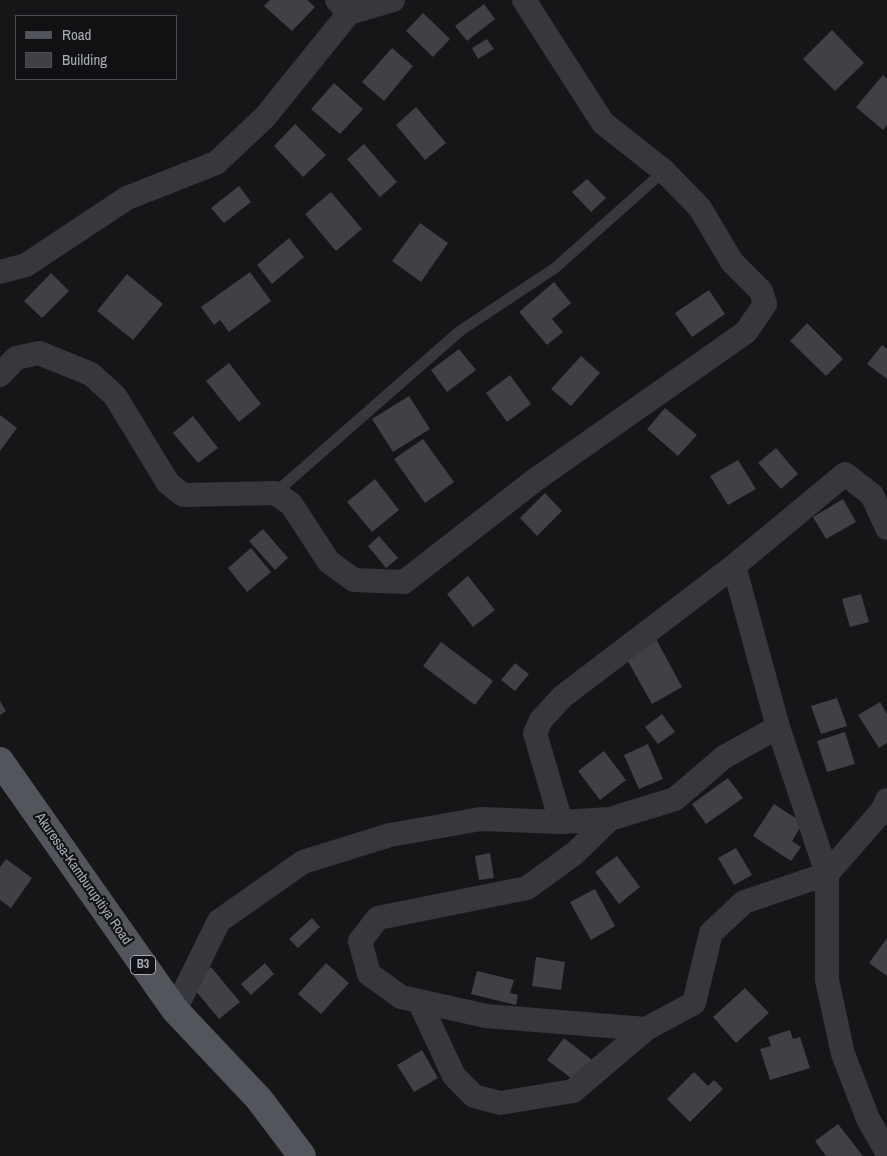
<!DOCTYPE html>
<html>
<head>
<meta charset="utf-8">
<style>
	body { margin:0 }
	#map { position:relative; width:887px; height:1156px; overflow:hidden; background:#161618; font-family:"Archivo Narrow",sans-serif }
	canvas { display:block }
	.legend { position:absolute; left:15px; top:15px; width:162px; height:65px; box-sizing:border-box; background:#111113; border:1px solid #4d4f55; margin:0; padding:6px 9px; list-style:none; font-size:15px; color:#a8adb8 }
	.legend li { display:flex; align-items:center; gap:10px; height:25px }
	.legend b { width:25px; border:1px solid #4d4f55 }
</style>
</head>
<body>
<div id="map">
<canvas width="887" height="1156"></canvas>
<ul class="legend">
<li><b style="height:6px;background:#53555c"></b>Road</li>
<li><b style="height:14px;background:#404145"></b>Building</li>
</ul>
</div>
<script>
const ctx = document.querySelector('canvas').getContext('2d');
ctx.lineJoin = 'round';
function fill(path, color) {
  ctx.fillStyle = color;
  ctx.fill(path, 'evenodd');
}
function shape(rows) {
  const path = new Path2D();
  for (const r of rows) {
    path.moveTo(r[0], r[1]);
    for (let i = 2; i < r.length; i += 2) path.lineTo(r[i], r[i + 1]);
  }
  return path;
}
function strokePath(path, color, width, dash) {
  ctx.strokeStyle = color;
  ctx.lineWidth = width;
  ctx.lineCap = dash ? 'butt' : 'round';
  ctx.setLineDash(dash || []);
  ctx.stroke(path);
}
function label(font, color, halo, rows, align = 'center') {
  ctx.font = font + ' "Archivo Narrow",sans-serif';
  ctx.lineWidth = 4.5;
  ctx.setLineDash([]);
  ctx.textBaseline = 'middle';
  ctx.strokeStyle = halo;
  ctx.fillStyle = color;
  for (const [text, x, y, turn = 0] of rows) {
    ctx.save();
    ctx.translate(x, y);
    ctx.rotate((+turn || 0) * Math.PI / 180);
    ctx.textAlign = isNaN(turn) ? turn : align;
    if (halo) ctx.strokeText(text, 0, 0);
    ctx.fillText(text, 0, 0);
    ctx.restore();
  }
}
const building = shape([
	[270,0,307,0,315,7,292,31,264,6],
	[484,4,495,19,467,41,455,26],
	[423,13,450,39,433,57,406,31],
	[832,30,864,63,835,91,803,59],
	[487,39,494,49,478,59,472,48],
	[392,48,413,66,384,101,362,82],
	[883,75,887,79,887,125,883,130,856,107],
	[334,83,363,109,340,134,311,109],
	[416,107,446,143,425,160,396,125],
	[295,124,326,155,303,177,274,146],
	[364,144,397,182,380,197,347,159],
	[587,179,606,198,591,212,572,192],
	[239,186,251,202,224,223,211,208],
	[331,192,362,229,336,251,305,214],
	[420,223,448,243,421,282,392,261],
	[289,238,304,257,272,284,257,265],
	[250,272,271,301,229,332,220,320,214,325,201,307],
	[51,273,69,291,42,318,24,301],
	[127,274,163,304,133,340,97,311],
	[554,282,571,303,552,319,563,332,547,345,519,312],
	[709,290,725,314,692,337,675,313],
	[807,323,843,359,826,376,790,341],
	[882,345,887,349,887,379,867,364],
	[459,349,476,370,447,392,431,370],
	[581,356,600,373,571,406,551,389],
	[229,363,261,404,239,422,206,381],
	[510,375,531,404,507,422,486,393],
	[409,396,430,429,393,452,372,419],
	[665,408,697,435,678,456,647,429],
	[0,415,17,428,0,451],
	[193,416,218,448,198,463,173,433],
	[423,439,454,482,425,503,394,459],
	[776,448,798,474,781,489,758,463],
	[738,460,756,489,728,505,710,476],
	[375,479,399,510,372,532,347,502],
	[545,493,562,511,537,536,520,518],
	[843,499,856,522,826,539,813,517],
	[263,529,288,558,275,570,249,541],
	[379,536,398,558,386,568,368,546],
	[251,548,271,572,247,592,228,568],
	[468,576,495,610,473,627,447,594],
	[861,594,869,622,850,627,842,599],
	[656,639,682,687,652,704,625,656],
	[441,642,493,681,475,705,423,666],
	[515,663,529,674,515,691,501,680],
	[837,698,847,726,821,734,811,706],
	[0,701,6,711,0,715],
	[880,702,887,714,887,743,879,748,858,715],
	[662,714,675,732,658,744,645,727],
	[845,732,855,764,827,772,817,741],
	[648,744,663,779,639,789,624,755],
	[604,751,626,780,600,800,578,771],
	[728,778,743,798,706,824,692,804],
	[774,804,803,823,792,841,801,847,791,861,753,836],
	[736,848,752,875,734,885,718,858],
	[490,853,494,878,479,880,475,856],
	[617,856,640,887,619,904,595,872],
	[6,859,32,878,11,908,0,900,0,867],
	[595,889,615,926,591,940,570,902],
	[312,918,320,927,298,948,289,939],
	[887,938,887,976,869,963],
	[536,957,565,962,561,990,532,986],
	[265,963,274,974,251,995,241,984],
	[326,963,349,983,321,1014,298,994],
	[211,967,240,1002,219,1019,190,984],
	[477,971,514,980,510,993,518,995,516,1005,471,994],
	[745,988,769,1013,736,1043,713,1017],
	[790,1030,793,1039,800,1037,810,1068,770,1080,760,1049,771,1046,768,1037],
	[564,1038,592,1060,575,1081,547,1060],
	[422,1050,438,1078,414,1092,397,1065],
	[694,1072,708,1086,714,1080,723,1089,690,1122,667,1099],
	[838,1124,863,1156,826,1156,815,1141]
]);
const service = shape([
	[275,493,460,331,555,268,664,171]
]);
const minor = shape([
	[337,0,349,13,393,0],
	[0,272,26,265,127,198,216,163,265,117,349,13],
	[0,375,16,358,39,353,91,374,115,396,168,483,183,495,275,493,291,504,329,562,354,580,404,582,535,480,746,332,765,304,761,291,732,262,700,208,664,171,603,123,524,0],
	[734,566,778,727,827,874,827,980,843,1054,868,1119,887,1152],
	[610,819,575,853,527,888,378,918,360,941,369,974,401,997,486,1016,646,1029,694,1003,711,933,744,902,827,874,882,811,887,800],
	[561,822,535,733,541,720,562,697,734,566,845,474,872,495,887,528],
	[419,1001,454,1076,474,1096,500,1103,573,1091,646,1029],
	[175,1010,219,921,303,862,390,835,481,819,561,822,610,819,675,799,724,757,778,727]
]);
const primary = shape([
	[0,761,175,1010,259,1099,302,1156]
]);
const shields = [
	[143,965,25]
];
const shieldNames = [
	["B3",143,965]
];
const streetNames = [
	["Akuressa-Kamburupitiya Road",83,879,55]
];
fill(building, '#404145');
strokePath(service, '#37383d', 11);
strokePath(minor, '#37383d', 24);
strokePath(primary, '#53555c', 28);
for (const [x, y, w] of shields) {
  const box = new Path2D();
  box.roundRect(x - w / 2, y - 9.5, w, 19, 4);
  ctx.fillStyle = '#111113';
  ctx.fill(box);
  strokePath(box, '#a8adb8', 1);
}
label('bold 12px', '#a8adb8', null, shieldNames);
label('14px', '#a8adb8', '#111113', streetNames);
</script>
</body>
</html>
